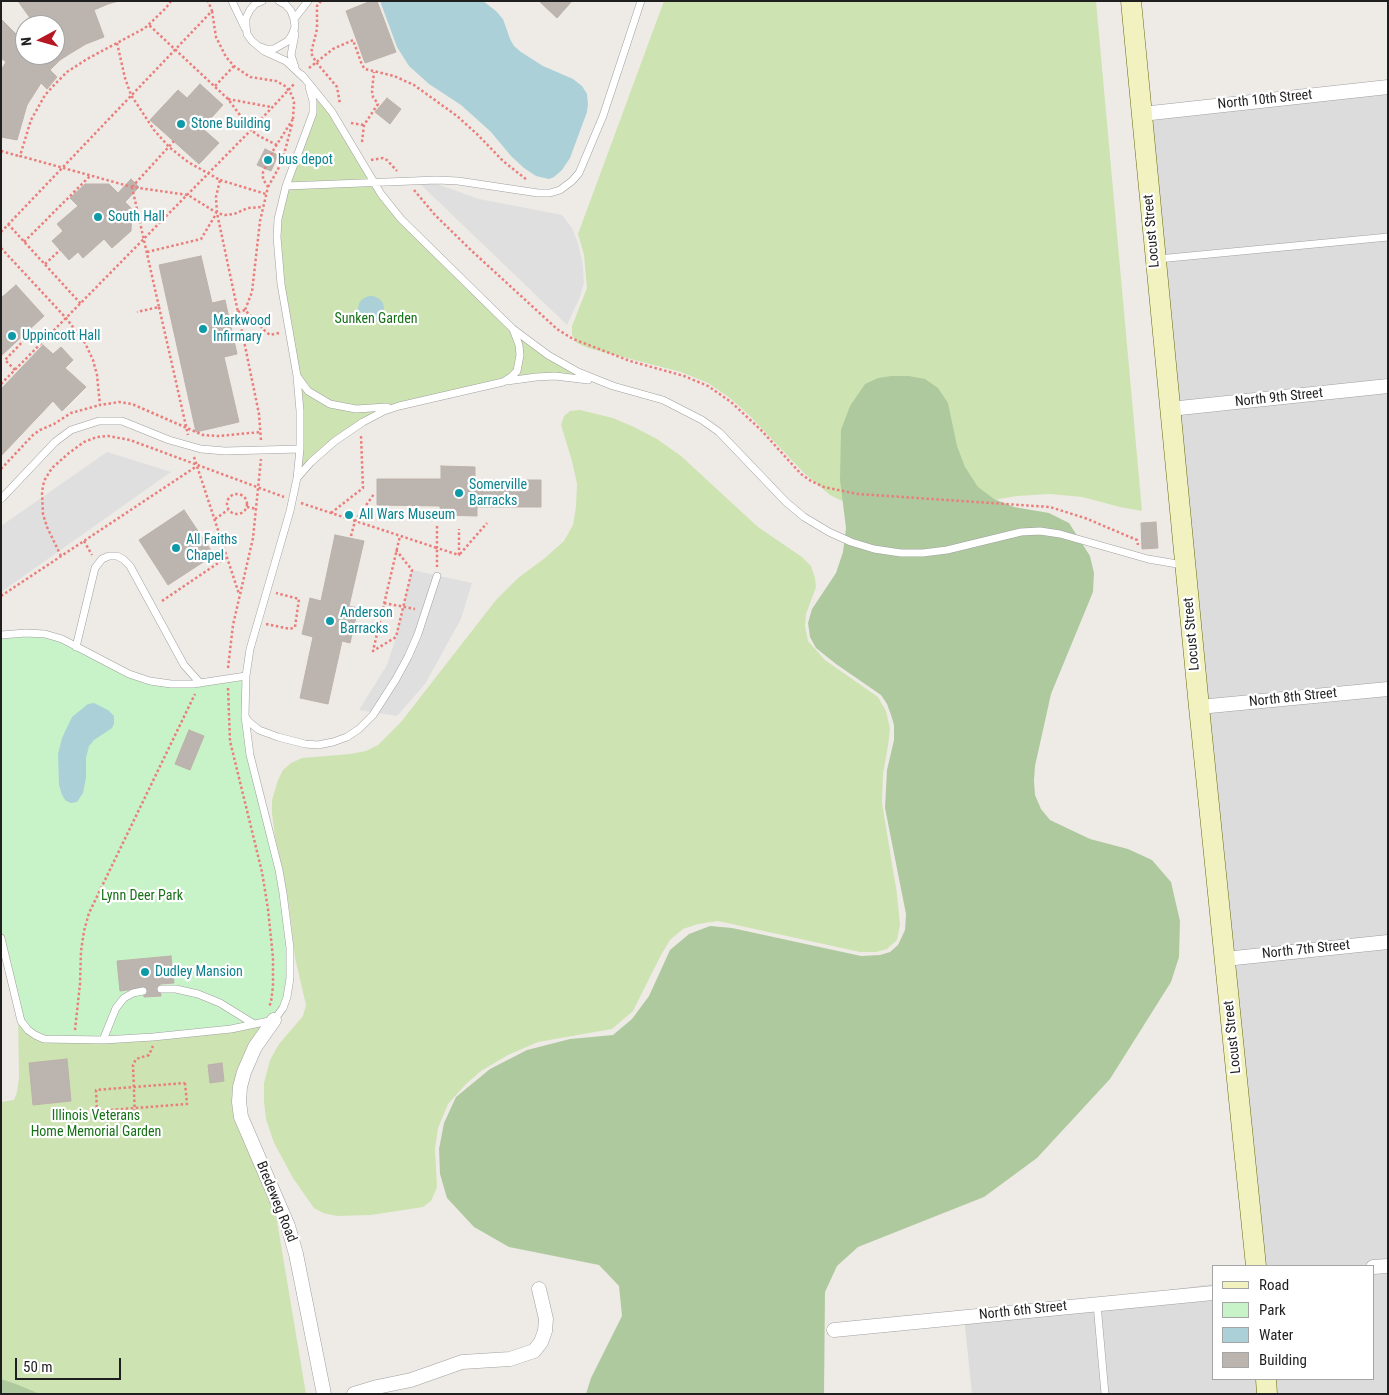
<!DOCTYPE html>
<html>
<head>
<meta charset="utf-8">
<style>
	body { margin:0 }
	#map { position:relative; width:1389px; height:1395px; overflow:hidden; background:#eeebe6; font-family:"Roboto Condensed",sans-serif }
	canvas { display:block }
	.frame { position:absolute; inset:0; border:2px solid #1f1f1f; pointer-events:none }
	.legend { position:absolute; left:1212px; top:1265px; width:162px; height:115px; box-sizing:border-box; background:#fff; border:1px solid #a5a5a5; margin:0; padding:6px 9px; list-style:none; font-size:15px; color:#1f1f1f }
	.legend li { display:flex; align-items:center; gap:10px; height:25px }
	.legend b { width:25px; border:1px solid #a5a5a5 }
	.north { position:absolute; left:15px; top:15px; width:50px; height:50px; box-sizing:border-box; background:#fff; border:1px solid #a5a5a5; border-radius:50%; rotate:264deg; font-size:14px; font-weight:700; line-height:20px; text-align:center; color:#1f1f1f }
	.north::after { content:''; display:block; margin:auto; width:18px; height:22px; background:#b71723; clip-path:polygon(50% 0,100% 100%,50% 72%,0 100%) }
	.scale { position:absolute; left:15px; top:1358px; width:106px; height:22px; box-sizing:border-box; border:2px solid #1f1f1f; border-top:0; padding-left:6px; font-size:15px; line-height:18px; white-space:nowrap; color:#1f1f1f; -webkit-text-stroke:4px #fff; paint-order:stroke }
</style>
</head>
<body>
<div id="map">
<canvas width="1389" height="1395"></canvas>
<div class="frame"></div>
<ul class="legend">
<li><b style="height:6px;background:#f2f1c0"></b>Road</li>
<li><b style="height:14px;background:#c8f3c8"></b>Park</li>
<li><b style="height:14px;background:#abd0d7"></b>Water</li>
<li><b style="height:14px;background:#bbb4af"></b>Building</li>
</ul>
<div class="north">N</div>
<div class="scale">50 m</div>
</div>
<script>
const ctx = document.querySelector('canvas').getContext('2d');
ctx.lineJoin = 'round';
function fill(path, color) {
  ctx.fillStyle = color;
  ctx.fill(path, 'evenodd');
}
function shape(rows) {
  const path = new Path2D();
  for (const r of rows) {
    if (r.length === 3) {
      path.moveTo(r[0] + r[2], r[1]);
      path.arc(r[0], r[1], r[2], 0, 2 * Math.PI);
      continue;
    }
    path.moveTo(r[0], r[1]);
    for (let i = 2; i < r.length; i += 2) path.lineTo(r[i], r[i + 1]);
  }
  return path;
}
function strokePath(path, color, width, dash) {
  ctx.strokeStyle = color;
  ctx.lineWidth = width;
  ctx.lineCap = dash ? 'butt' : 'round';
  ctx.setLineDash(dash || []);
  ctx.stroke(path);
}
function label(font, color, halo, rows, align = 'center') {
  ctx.font = font + ' "Roboto Condensed",sans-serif';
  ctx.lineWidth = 4.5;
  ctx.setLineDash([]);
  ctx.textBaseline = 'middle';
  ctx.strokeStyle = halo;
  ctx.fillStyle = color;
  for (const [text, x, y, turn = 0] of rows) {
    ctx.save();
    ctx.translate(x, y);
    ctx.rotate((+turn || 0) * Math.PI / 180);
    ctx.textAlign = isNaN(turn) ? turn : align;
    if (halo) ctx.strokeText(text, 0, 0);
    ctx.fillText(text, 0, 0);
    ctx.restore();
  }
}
const residential = shape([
	[1388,87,1388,1394,972,1394,964,1317,1213,1284,1213,1379,1373,1379,1373,1266,1256,1266,1142,114]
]);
const grass = shape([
	[664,1,1096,1,1142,511,1120,507,1082,497,1050,494,1017,496,976,503,859,509,830,495,804,473,751,417,730,398,708,383,681,372,588,348,577,343,572,335,572,326,587,288,584,255,578,234],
	[312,96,322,100,401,219,513,329,578,372,580,378,536,377,399,406,335,441,297,478,300,411,281,284,278,219,311,120],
	[580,410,613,418,634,427,657,439,681,456,758,527,802,557,811,566,815,578,816,587,806,614,805,626,808,641,825,660,878,697,886,711,890,729,888,746,883,774,882,803,897,894,900,925,897,940,887,949,876,952,860,952,718,921,698,924,683,929,670,940,661,955,633,1011,612,1029,538,1042,508,1055,481,1071,466,1084,448,1104,438,1128,435,1149,437,1187,431,1201,423,1207,371,1215,337,1216,323,1213,314,1208,293,1178,274,1143,266,1119,264,1102,264,1083,270,1060,279,1044,303,1016,306,1005,295,958,289,906,282,867,275,837,272,813,272,800,278,780,283,770,291,763,302,758,350,754,366,751,378,745,401,722,496,600,518,578,545,558,564,541,573,525,576,507,577,484,572,461,561,425,564,416,570,411],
	[18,1012,274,1020,268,1027,239,1102,272,1191,306,1394,40,1394,1,1379,1,1102,14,1100,17,1092,19,1077]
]);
const forest = shape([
	[891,376,909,376,925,379,938,388,948,403,957,446,965,467,978,487,994,499,1014,507,1049,513,1069,523,1090,556,1094,573,1093,592,1051,694,1035,766,1034,781,1035,795,1041,809,1050,820,1090,839,1128,849,1152,860,1171,882,1180,921,1179,957,1171,982,1110,1079,1037,1158,984,1197,858,1247,837,1266,825,1292,824,1394,586,1394,591,1378,622,1316,619,1286,599,1265,509,1247,474,1227,447,1198,440,1174,439,1149,444,1123,456,1097,490,1069,527,1050,570,1039,613,1035,632,1019,649,996,670,950,689,934,710,926,732,928,861,956,880,955,890,952,898,945,905,930,906,914,885,808,887,770,894,740,894,725,891,715,887,704,881,695,836,664,816,648,810,637,808,623,812,609,836,573,843,552,846,528,840,480,841,430,850,406,865,384,878,378],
	[1,1379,16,1384,40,1394,1,1394]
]);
const park = shape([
	[45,634,129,674,171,684,246,676,245,716,287,920,287,997,274,1020,178,1035,44,1039,21,1021,1,938,1,635]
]);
const parking = shape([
	[416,180,426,180,479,199,562,215,572,228,578,243,583,266,584,283,579,299,567,325],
	[107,452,171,472,1,592,1,526],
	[412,570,472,583,461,619,425,684,397,716,359,710,387,665,396,637]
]);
const water = shape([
	[380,1,483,1,496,11,503,19,510,39,514,46,521,52,543,66,573,79,582,86,587,94,588,104,587,112,570,158,562,170,554,177,549,179,536,176,524,168,511,156,491,132,461,105,429,84,409,66,397,47],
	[371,309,13],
	[94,703,108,710,114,716,114,724,112,728,94,740,89,746,86,758,86,778,83,793,77,802,71,803,66,801,62,795,59,785,58,754,62,738,72,717,88,704]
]);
const building = shape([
	[18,1,119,1,108,4,94,10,104,37,86,44,71,53,60,60,50,70,57,77,47,89,41,83,27,105,17,140,1,137,1,70,6,62,1,58,1,19,23,41,25,39,25,55,55,55,55,25,35,25,18,1],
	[371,1,377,1,396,52,365,63,346,11,371,1],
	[539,1,572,1,557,18,539,1],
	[200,84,223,105,202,128,219,143,199,164,150,120,178,90,187,98,200,84],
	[387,98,401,109,390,124,375,112,387,98],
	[265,149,278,155,271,171,257,165,265,149],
	[131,179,139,187,125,202,132,209,131,231,112,248,104,239,83,258,78,252,69,260,52,241,63,231,57,224,78,206,70,198,85,184,109,184,118,193,131,179],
	[201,256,212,303,225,300,237,354,224,357,239,422,196,432,159,265,201,256],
	[16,285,44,316,1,356,1,298,16,285],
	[43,345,53,354,61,347,73,360,65,368,86,387,62,411,53,401,1,456,1,389,43,345],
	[441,466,475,467,475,480,541,480,541,507,477,507,477,516,440,515,440,506,377,505,377,479,441,479,441,466],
	[184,510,214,555,168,585,139,540,184,510],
	[1156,522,1158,548,1142,549,1141,523,1156,522],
	[335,535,364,541,349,606,358,608,350,643,342,641,328,704,300,698,313,637,302,634,310,598,321,601,335,535],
	[189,730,204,736,190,770,175,764,189,730],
	[171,956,174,983,160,984,161,996,144,997,143,988,120,991,117,961,171,956],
	[67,1059,71,1101,33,1105,29,1063,67,1059],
	[222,1063,224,1081,210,1083,208,1065,222,1063]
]);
const path = shape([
	[171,1,166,8,145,28,87,59,67,72,55,84,45,95,31,120,20,156,132,187,188,195,217,213,225,215,234,214,248,208,262,207],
	[321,1,317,6,317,29,311,53,316,62,337,87,340,104],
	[212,11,216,37,226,57,234,66,250,77,276,81,285,86,292,95,294,102,293,119],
	[117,43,125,78,131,95,154,130,169,147,188,162,220,180,216,197,217,213,238,312],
	[309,68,333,49,353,40,362,65,365,69,394,76,414,85,457,116,478,135,503,161,527,180],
	[215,86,234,66],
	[228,99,271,107],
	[351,123,364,125],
	[362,142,364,125,378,104,373,97,372,91,374,72],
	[277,145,259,136,251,130,295,83],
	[1,151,19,156],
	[371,160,383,158,387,160,397,171],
	[220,180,266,194],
	[132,187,159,307,137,312],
	[132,187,174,141],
	[268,187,282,162,292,124],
	[414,190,435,215,473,252,557,329,573,339,630,361,684,376,708,386,731,402,761,430,801,474,811,481,824,487,858,494,1050,507,1085,518,1137,540,1138,545],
	[8,224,81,304],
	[1,232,212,11,208,1],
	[24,242,90,176],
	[1,248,66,318,85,343,93,360,97,375,100,405,119,402,132,404,203,435,218,436,261,432],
	[147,252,201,239,216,214],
	[45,264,60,250],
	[159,307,188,435],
	[245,310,238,312,259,414,261,441],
	[279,333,270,335,266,332,245,310,252,292,260,221,268,187,263,179,263,172,274,149,293,119],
	[15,370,5,360,29,335,40,345],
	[1,384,251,130,228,99,149,25],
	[194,457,239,594],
	[1,469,33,435,40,430,54,424,71,413,100,405],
	[237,504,10],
	[301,503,437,548,437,567],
	[247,507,257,509],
	[331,513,363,488,361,436],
	[215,519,228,510],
	[437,526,437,548,459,555,459,529],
	[351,536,355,521,374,494],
	[84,541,92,555],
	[396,550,412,570,396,637,373,651,400,536],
	[460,554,487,523],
	[61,556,47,527,43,514,42,492,44,481,52,468,69,453,84,442,97,437,108,436,130,440,284,497],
	[1,596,197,466],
	[162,601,227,557],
	[384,603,415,609],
	[266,624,290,629,295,627,299,599,276,593],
	[356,628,378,633],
	[228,668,233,625,253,538,261,459],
	[228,688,230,741,262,872,268,909,273,958,273,986,271,1002,269,1007],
	[75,1030,80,984,81,951,84,931,89,913,195,694],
	[185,1083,187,1104,97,1111,96,1090,185,1083],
	[135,1117,133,1065,136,1059,149,1055,153,1046]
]);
const lane = shape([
	[232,1,245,28],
	[262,1,255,4,250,10,246,18,246,26,247,34,252,41,258,46,266,49,274,49,288,41,292,35,295,27,294,19,291,11,286,5,279,1],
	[294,21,294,19,308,1],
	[295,34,291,55,295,67],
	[252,41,264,51,286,61,304,78],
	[302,75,332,112,381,194,401,219,513,329,548,355,578,372,613,386,663,400,702,420,719,432,786,502,804,517,829,532,851,542,874,549,901,553,923,553,947,550,1021,532,1040,531,1060,534,1148,559,1183,565],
	[309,87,313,101,313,113,286,186,278,219,277,237,281,284,297,376,308,391,330,404,356,409,387,407],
	[286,186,437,180,458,181,538,193,550,193,560,190,572,181,579,173,603,116,641,1],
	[1158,259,1388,237],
	[297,377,300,411,300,449,297,478],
	[507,381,536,377,555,376,588,380],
	[1,499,55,442,71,430,99,421,122,421,169,440,201,449,225,451,300,449],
	[1,635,26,633,45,634,62,639,129,674,150,681,171,684,193,684,246,676],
	[76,647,95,568,102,559,109,556,117,556,123,559,130,566,184,665,200,683],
	[245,716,248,721,259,730,278,737,305,744,318,745,333,742,347,737,359,729,373,715,396,679,408,657,418,634,437,576],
	[1,938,21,1021,28,1030,35,1035,44,1039,103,1040,153,1037,231,1029,274,1020,283,1008,287,997,290,978,290,948,283,893,279,870,250,755,245,716,246,676,250,649,290,511,297,478,311,462,335,441,363,422,384,411,399,406,503,382,511,377,517,371,520,355,519,345,513,329],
	[161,989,176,989,198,994,220,1003,254,1024],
	[103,1040,116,1008,124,998,133,993,143,991],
	[1097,1304,1105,1394]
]);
const street = shape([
	[1142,114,1388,87],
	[1170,409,1388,386],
	[1199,707,1388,689],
	[1225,959,1388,942],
	[274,1020,255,1047,244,1072,240,1087,239,1102,241,1117,288,1226,296,1254,324,1394],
	[1373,1267,1388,1266],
	[834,1330,1213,1293],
	[354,1394,377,1387,411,1380,462,1362,510,1359,534,1351,541,1342,545,1331,546,1319,539,1289]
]);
const secondary = shape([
	[1131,1,1199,707,1256,1266],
	[1266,1379,1267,1394]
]);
const markers = [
	[181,124,5,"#0f9aa8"],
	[268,160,5,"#0f9aa8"],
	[98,217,5,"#0f9aa8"],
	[203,329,5,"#0f9aa8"],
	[12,336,5,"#0f9aa8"],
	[459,493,5,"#0f9aa8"],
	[349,515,5,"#0f9aa8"],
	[176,548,5,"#0f9aa8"],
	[330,621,5,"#0f9aa8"],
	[145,972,5,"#0f9aa8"]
];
const streetNames = [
	["North 10th Street",1265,100,-6],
	["Locust Street",1152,231,-95],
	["North 9th Street",1279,398,-6],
	["Locust Street",1192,634,-95],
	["North 8th Street",1293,698,-6],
	["North 7th Street",1306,950,-6],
	["Locust Street",1233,1037,-96],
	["Bredeweg Road",276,1202,68],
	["North 6th Street",1023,1311,-6]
];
const cultureNames = [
	["Stone Building",191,124],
	["bus depot",278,160],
	["South Hall",108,217],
	["Markwood",213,321],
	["Infirmary",213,337],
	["Uppincott Hall",22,336],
	["Somerville",469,485],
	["Barracks",469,501],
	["All Wars Museum",359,515],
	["All Faiths",186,540],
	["Chapel",186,556],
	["Anderson",340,613],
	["Barracks",340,629],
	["Dudley Mansion",155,972]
];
const parkNames = [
	["Sunken Garden",376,319],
	["Lynn Deer Park",142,896],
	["Illinois Veterans",96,1116],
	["Home Memorial Garden",96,1132]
];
fill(residential, '#dddcdc');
fill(grass, '#cee3b2');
fill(forest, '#afc99f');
fill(park, '#c8f3c8');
fill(parking, '#dfdfdf');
fill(water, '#abd0d7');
fill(building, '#bbb4af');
strokePath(building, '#beb1aa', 1);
strokePath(lane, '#a0a0a0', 8);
strokePath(street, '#a0a0a0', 15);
strokePath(secondary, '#676a11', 21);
strokePath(path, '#ea7e7b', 2.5, [2.5, 2.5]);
strokePath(lane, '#fff', 7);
strokePath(street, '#fff', 14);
strokePath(secondary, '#f2f1c0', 20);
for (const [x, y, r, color] of markers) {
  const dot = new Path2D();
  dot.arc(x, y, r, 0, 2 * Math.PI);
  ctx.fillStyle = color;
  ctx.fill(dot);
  strokePath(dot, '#fff', 2);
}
label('14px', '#1f1f1f', '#fff', streetNames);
label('14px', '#0d838f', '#fff', cultureNames, 'left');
label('14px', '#187119', '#fff', parkNames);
</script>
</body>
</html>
